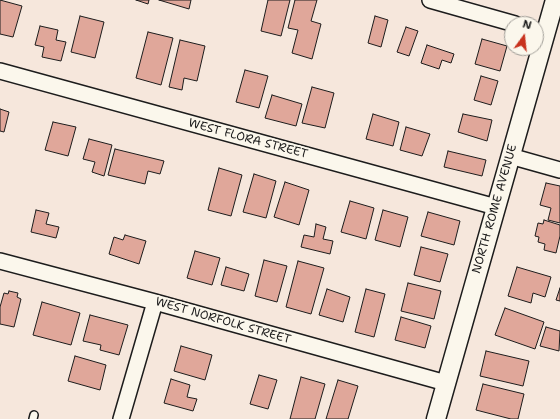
<!DOCTYPE html>
<html>
<head>
<meta charset="utf-8">
<style>
	body { margin:0 }
	#map { position:relative; width:560px; height:419px; overflow:hidden; background:#f6e7dc; font-family:"Shantell Sans",sans-serif }
	canvas { display:block }
	.north { position:absolute; left:504px; top:16px; width:40px; height:40px; box-sizing:border-box; background:#fbf7ec; border:1px solid #a29f99; border-radius:50%; rotate:15deg; font-size:11px; font-weight:700; line-height:16px; text-align:center; color:#1c1c1c }
	.north::after { content:''; display:block; margin:auto; width:14px; height:18px; background:#c8321e; clip-path:polygon(50% 0,100% 100%,50% 72%,0 100%) }
</style>
</head>
<body>
<div id="map">
<canvas width="560" height="419"></canvas>
<div class="north">N</div>
</div>
<script>
const ctx = document.querySelector('canvas').getContext('2d');
ctx.lineJoin = 'round';
function fill(path, color) {
  ctx.fillStyle = color;
  ctx.fill(path, 'evenodd');
}
function shape(rows) {
  const path = new Path2D();
  for (const r of rows) {
    path.moveTo(r[0], r[1]);
    for (let i = 2; i < r.length; i += 2) path.lineTo(r[i], r[i + 1]);
  }
  return path;
}
function strokePath(path, color, width, dash) {
  ctx.strokeStyle = color;
  ctx.lineWidth = width;
  ctx.lineCap = dash ? 'butt' : 'round';
  ctx.setLineDash(dash || []);
  ctx.stroke(path);
}
function label(font, color, halo, rows, align = 'center') {
  ctx.font = font + ' "Shantell Sans",sans-serif';
  ctx.lineWidth = 3.5;
  ctx.setLineDash([]);
  ctx.textBaseline = 'middle';
  ctx.strokeStyle = halo;
  ctx.fillStyle = color;
  for (const [text, x, y, turn = 0] of rows) {
    ctx.save();
    ctx.translate(x, y);
    ctx.rotate((+turn || 0) * Math.PI / 180);
    ctx.textAlign = isNaN(turn) ? turn : align;
    if (halo) ctx.strokeText(text, 0, 0);
    ctx.fillText(text, 0, 0);
    ctx.restore();
  }
}
const building = shape([
	[0,0,22,6,13,37,0,34,0,0],
	[136,0,149,0,148,4,136,0],
	[159,0,191,0,189,9,159,0],
	[268,0,290,0,281,36,261,31,268,0],
	[295,0,317,0,311,21,321,24,312,59,292,53,298,30,288,28,295,0],
	[80,16,104,22,95,58,71,52,80,16],
	[375,16,388,20,381,47,368,43,375,16],
	[40,26,58,30,56,40,66,42,61,61,42,57,44,47,35,45,40,26],
	[406,27,418,31,409,56,397,52,406,27],
	[148,32,173,38,161,85,136,78,148,32],
	[482,39,507,46,500,71,475,64,482,39],
	[180,40,205,46,197,81,184,78,182,90,169,87,180,40],
	[427,45,454,54,451,63,442,60,439,69,421,63,427,45],
	[245,70,268,76,259,108,236,102,245,70],
	[481,76,498,81,491,105,474,100,481,76],
	[312,87,334,93,325,128,302,123,312,87],
	[272,95,302,104,296,126,265,118,272,95],
	[0,109,9,112,4,132,0,131,0,109],
	[373,114,399,122,393,146,366,139,373,114],
	[463,114,492,120,487,141,458,132,463,114],
	[53,122,76,127,68,156,45,150,53,122],
	[406,127,430,134,422,156,400,150,406,127],
	[89,139,112,145,104,176,92,172,95,162,83,159,89,139],
	[115,149,164,161,160,174,148,171,145,184,108,175,115,149],
	[448,151,486,160,482,176,444,167,448,151],
	[219,168,242,175,231,216,208,210,219,168],
	[254,174,276,181,266,218,243,212,254,174],
	[285,182,309,190,299,225,274,217,285,182],
	[546,183,560,186,560,223,548,220,551,208,540,205,546,183],
	[350,201,374,208,366,239,341,232,350,201],
	[36,210,49,213,46,224,59,227,56,238,31,232,36,210],
	[383,210,408,217,400,247,375,240,383,210],
	[428,212,460,221,454,245,421,236,428,212],
	[544,220,560,225,560,236,556,253,544,250,545,244,538,242,539,237,535,236,538,223,543,224,544,220],
	[316,224,326,227,323,239,333,241,330,254,301,247,304,235,314,237,316,224],
	[125,235,146,241,139,264,109,254,114,237,123,240,125,235],
	[421,247,448,254,440,282,414,275,421,247],
	[195,251,220,258,212,285,187,278,195,251],
	[264,260,287,266,277,302,255,296,264,260],
	[298,261,324,268,311,314,286,307,298,261],
	[226,267,249,274,244,291,221,285,226,267],
	[517,267,551,277,545,297,533,293,531,303,508,296,517,267],
	[408,283,441,291,434,319,401,311,408,283],
	[560,288,560,301,556,300,560,288],
	[327,289,350,297,343,322,319,315,327,289],
	[366,289,385,294,374,337,355,332,366,289],
	[9,291,18,293,17,297,21,299,14,327,0,324,0,307,4,293,8,294,9,291],
	[42,302,80,313,71,345,33,335,42,302],
	[505,308,544,322,535,349,495,335,505,308],
	[90,315,128,325,119,355,100,350,101,345,83,341,90,315],
	[401,317,431,326,425,348,395,340,401,317],
	[546,327,560,331,559,351,540,346,546,327],
	[181,346,212,355,205,380,174,371,181,346],
	[486,351,529,361,523,386,480,376,486,351],
	[75,356,106,365,100,390,68,381,75,356],
	[259,375,277,380,268,409,250,404,259,375],
	[301,377,325,384,315,419,290,419,301,377],
	[171,379,190,385,187,397,197,399,193,411,164,403,171,379],
	[338,380,358,386,348,419,326,419,338,380],
	[483,384,524,394,518,419,511,419,476,410,483,384]
]);
const service = shape([
	[33,419,34,415]
]);
const minor = shape([
	[430,0,515,24],
	[0,71,496,207],
	[510,156,560,170],
	[0,261,155,302,446,383],
	[121,419,155,302]
]);
const tertiary = shape([
	[436,419,555,0]
]);
const streetNames = [
	["WEST FLORA STREET",248,139,15],
	["NORTH ROME AVENUE",495,209,-74],
	["WEST NORFOLK STREET",223,321,16]
];
fill(building, '#e0a79a');
strokePath(building, '#1c1c1c', 1);
strokePath(service, '#1c1c1c', 10);
strokePath(minor, '#1c1c1c', 18);
strokePath(tertiary, '#1c1c1c', 21);
strokePath(service, '#fbf7ec', 7);
strokePath(minor, '#fbf7ec', 15);
strokePath(tertiary, '#fbf7ec', 18);
label('12px', '#1c1c1c', '#fbf7ec', streetNames);
</script>
</body>
</html>
